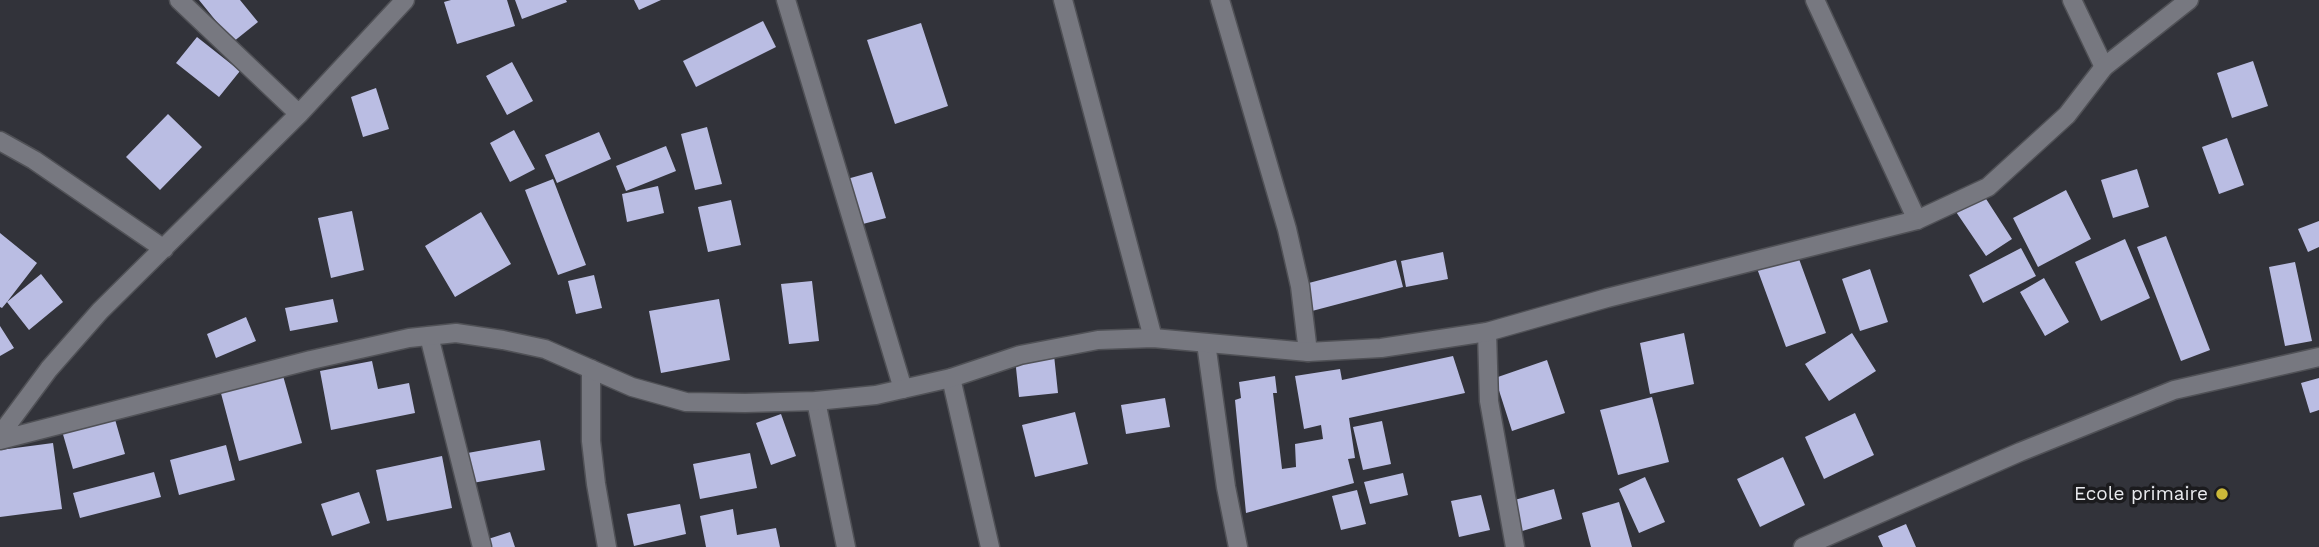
<!DOCTYPE html>
<html>
<head>
<meta charset="utf-8">
<style>
	body { margin:0 }
	canvas { display:block; background:#32333a }
</style>
</head>
<body>
<canvas width="2319" height="547"></canvas>
<script>
const ctx = document.querySelector('canvas').getContext('2d');
ctx.lineJoin = 'round';
function fill(path, color) {
  ctx.fillStyle = color;
  ctx.fill(path, 'evenodd');
}
function shape(rows) {
  const path = new Path2D();
  for (const r of rows) {
    path.moveTo(r[0], r[1]);
    for (let i = 2; i < r.length; i += 2) path.lineTo(r[i], r[i + 1]);
  }
  return path;
}
function strokePath(path, color, width, dash) {
  ctx.strokeStyle = color;
  ctx.lineWidth = width;
  ctx.lineCap = dash ? 'butt' : 'round';
  ctx.setLineDash(dash || []);
  ctx.stroke(path);
}
function label(font, color, halo, rows, align = 'center') {
  ctx.font = font + ' "Work Sans",sans-serif';
  ctx.lineWidth = 7;
  ctx.setLineDash([]);
  ctx.textBaseline = 'middle';
  ctx.strokeStyle = halo;
  ctx.fillStyle = color;
  for (const [text, x, y, turn = 0] of rows) {
    ctx.save();
    ctx.translate(x, y);
    ctx.rotate((+turn || 0) * Math.PI / 180);
    ctx.textAlign = isNaN(turn) ? turn : align;
    if (halo) ctx.strokeText(text, 0, 0);
    ctx.fillText(text, 0, 0);
    ctx.restore();
  }
}
const building = shape([
	[199,0,240,0,258,22,233,42],
	[451,0,507,0,515,26,457,44,444,2],
	[515,0,566,0,567,2,522,19],
	[634,0,661,0,639,10],
	[763,21,776,47,696,87,683,61],
	[921,23,948,106,895,124,867,40],
	[197,37,240,71,219,97,176,63],
	[2253,61,2268,106,2232,118,2217,73],
	[512,62,533,101,507,115,486,76],
	[376,88,389,129,363,137,351,97],
	[168,114,202,147,160,190,126,157],
	[707,127,722,184,695,190,681,134],
	[514,130,535,169,510,182,490,143],
	[599,132,611,159,557,183,545,155],
	[2227,138,2244,185,2219,194,2202,147],
	[666,146,676,171,626,191,616,166],
	[2137,169,2149,207,2113,218,2101,180],
	[872,172,886,218,859,225,847,179],
	[553,179,586,265,558,275,525,190],
	[658,186,664,213,627,222,622,194],
	[1979,188,2012,239,1986,256,1952,206],
	[2066,190,2091,239,2038,267,2013,218],
	[731,200,741,245,708,252,698,207],
	[352,211,364,270,331,278,318,218],
	[481,212,511,264,455,297,425,246],
	[2319,221,2319,247,2308,252,2298,229],
	[0,233,37,263,7,302,41,274,63,302,29,330,7,302,2,308,0,307],
	[2166,236,2210,350,2181,361,2137,247],
	[2125,239,2150,298,2101,321,2075,262],
	[1795,248,1826,333,1786,347,1755,263],
	[2021,248,2036,276,1983,303,1969,275],
	[1443,252,1448,279,1406,287,1401,261],
	[1396,260,1403,287,1312,311,1305,284],
	[2295,262,2312,341,2285,346,2269,267],
	[1870,269,1888,322,1860,331,1842,279],
	[594,275,602,308,576,314,568,281],
	[2044,278,2069,322,2045,336,2020,292],
	[812,281,819,341,789,344,781,284],
	[333,299,338,322,290,331,285,308],
	[719,299,730,360,661,373,649,311],
	[246,317,256,341,216,358,207,334],
	[0,326,14,348,0,356],
	[1684,333,1694,384,1650,394,1640,343],
	[1852,333,1876,371,1829,401,1805,364],
	[1054,355,1058,393,1019,397,1015,358],
	[1453,356,1465,393,1349,418,1355,458,1348,459,1354,483,1246,513,1235,400,1241,398,1239,382,1275,376,1277,393,1273,393,1282,469,1296,467,1295,444,1323,439,1321,425,1304,429,1295,376,1340,369,1342,380],
	[1547,360,1565,413,1512,431,1495,378],
	[372,361,378,389,409,383,415,413,331,430,320,371],
	[280,365,302,443,239,461,218,382],
	[2319,378,2319,410,2310,413,2301,383],
	[1652,397,1669,462,1618,475,1600,410],
	[1165,398,1170,427,1126,434,1121,405],
	[112,409,125,454,73,469,60,424],
	[1075,412,1088,464,1035,477,1022,425],
	[1855,413,1874,455,1824,479,1805,437],
	[781,414,796,456,771,465,756,423],
	[1382,421,1391,464,1363,470,1353,427],
	[540,440,545,470,467,484,462,454],
	[53,443,62,509,0,517,0,450],
	[226,445,235,480,179,495,170,460],
	[750,453,757,488,700,499,693,464],
	[442,456,452,508,387,521,376,470],
	[1783,457,1805,505,1760,527,1737,479],
	[154,472,161,497,80,518,73,493],
	[1403,473,1408,495,1370,504,1364,482],
	[1645,477,1665,522,1639,533,1619,489],
	[1554,489,1562,519,1519,532,1511,501],
	[1357,490,1366,524,1341,530,1332,496],
	[359,492,370,523,332,536,321,504],
	[1481,495,1490,530,1459,537,1451,501],
	[1619,502,1632,547,1591,547,1582,513],
	[680,504,686,534,634,546,627,514],
	[733,509,737,535,776,528,780,547,706,547,700,516],
	[1906,524,1916,547,1883,547,1878,536],
	[510,532,515,547,484,547,482,541]
]);
const service = shape([
	[786,0,903,389],
	[1063,0,1153,338],
	[1220,0,1287,229,1300,286,1308,352],
	[1815,0,1917,220],
	[2072,0,2104,67],
	[1487,332,1489,401,1515,547],
	[429,336,482,547],
	[1206,343,1226,487,1238,547],
	[591,369,591,441,596,484,607,547],
	[951,378,990,547],
	[816,401,846,547],
	[1803,547,2020,452,2174,390,2319,357]
]);
const minor = shape([
	[179,0,299,114],
	[0,141,34,160,164,249],
	[0,435,49,369,100,311,299,114,405,0],
	[0,440,311,360,409,338,456,333,503,340,545,349,632,387,686,402,745,403,816,401,876,395,951,378,1020,355,1098,340,1153,338,1308,352,1381,348,1487,332,1607,298,1917,220,1988,187,2067,115,2104,67,2189,0]
]);
const markers = [
	[2222,494,7,"#ccb939"]
];
const poiNames = [
	["Ecole primaire",2208,494]
];
fill(building, '#babde3');
strokePath(service, '#505156', 21);
strokePath(minor, '#505156', 21);
strokePath(service, '#777880', 18);
strokePath(minor, '#777880', 18);
for (const [x, y, r, color] of markers) {
  const dot = new Path2D();
  dot.arc(x, y, r, 0, 2 * Math.PI);
  ctx.fillStyle = color;
  ctx.fill(dot);
  strokePath(dot, '#1b1b1e', 2.5);
}
label('19px', '#e9eaee', '#1b1b1e', poiNames, 'right');
</script>
</body>
</html>
